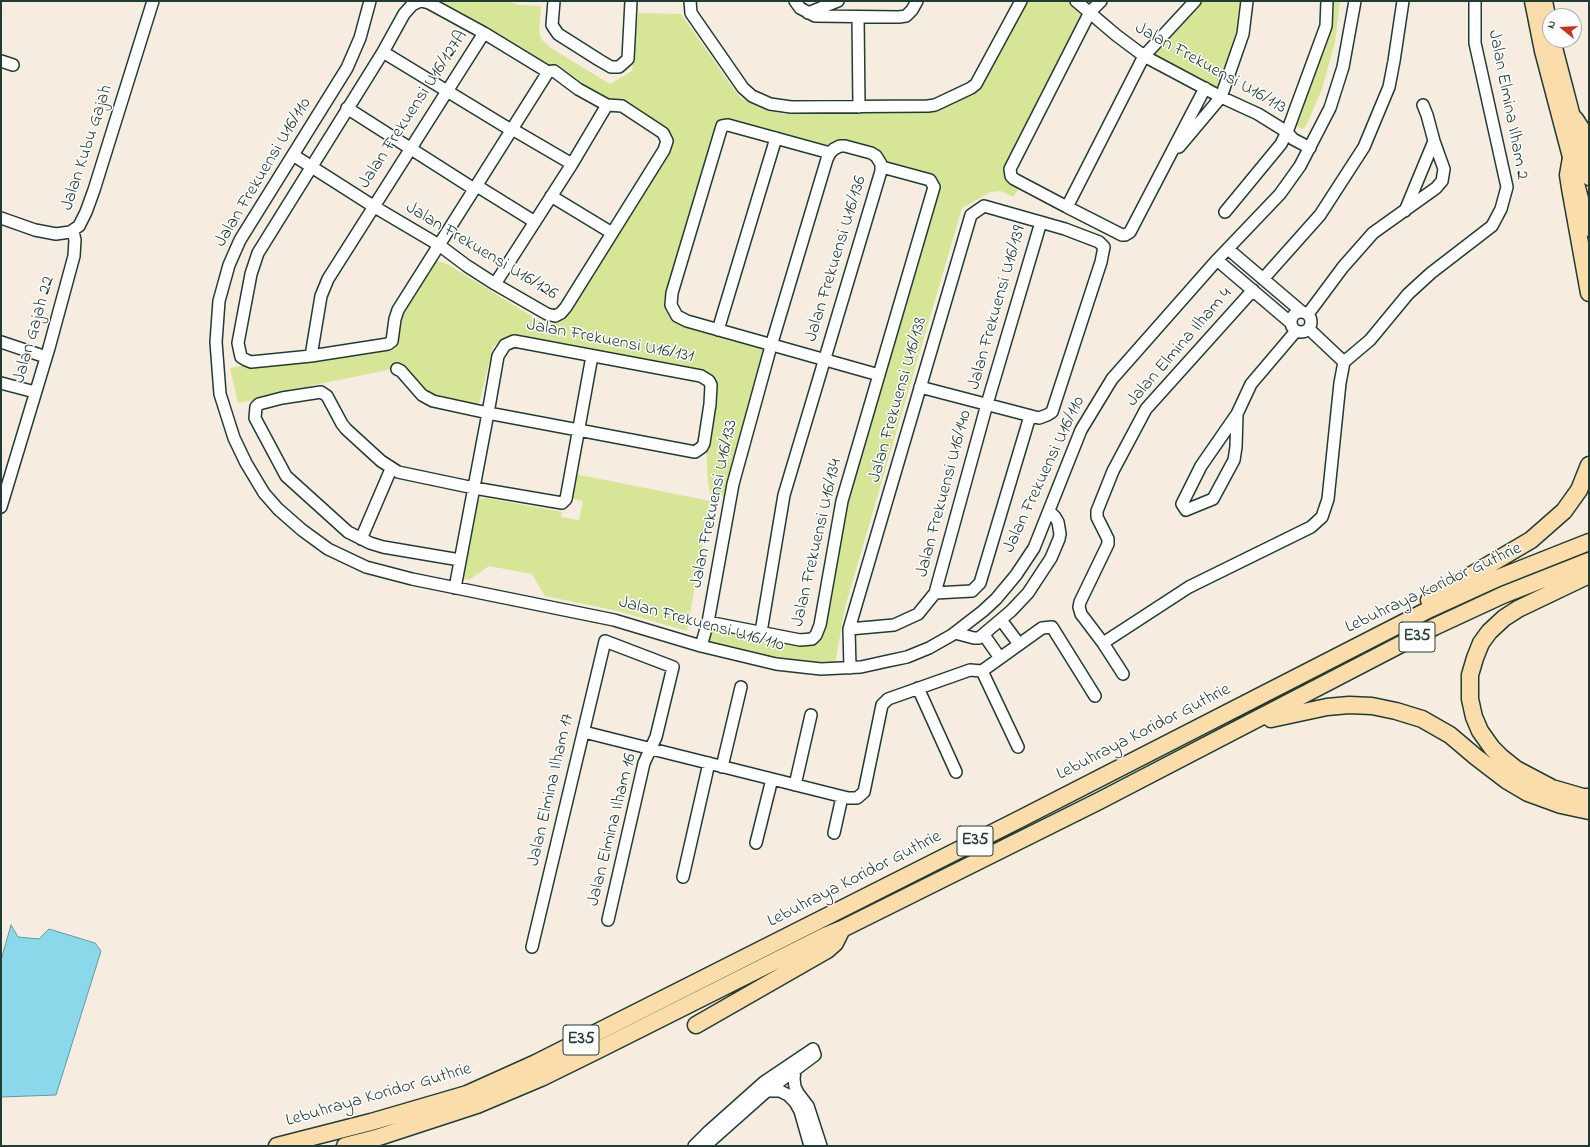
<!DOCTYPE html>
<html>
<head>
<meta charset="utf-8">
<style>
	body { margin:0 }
	#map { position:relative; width:1590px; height:1147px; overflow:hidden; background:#f6ecdf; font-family:"Indie Flower",sans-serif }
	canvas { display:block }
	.frame { position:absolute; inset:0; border:2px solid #1f3d34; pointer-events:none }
	.north { position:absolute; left:1542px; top:8px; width:40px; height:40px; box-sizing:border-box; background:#fff; border:1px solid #a5b1ae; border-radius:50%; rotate:288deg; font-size:11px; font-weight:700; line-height:16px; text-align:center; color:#1f3d34 }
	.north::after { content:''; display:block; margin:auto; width:14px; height:18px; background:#c8321e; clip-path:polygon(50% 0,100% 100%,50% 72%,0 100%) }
</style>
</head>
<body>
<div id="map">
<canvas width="1590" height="1147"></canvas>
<div class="frame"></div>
<div class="north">N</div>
</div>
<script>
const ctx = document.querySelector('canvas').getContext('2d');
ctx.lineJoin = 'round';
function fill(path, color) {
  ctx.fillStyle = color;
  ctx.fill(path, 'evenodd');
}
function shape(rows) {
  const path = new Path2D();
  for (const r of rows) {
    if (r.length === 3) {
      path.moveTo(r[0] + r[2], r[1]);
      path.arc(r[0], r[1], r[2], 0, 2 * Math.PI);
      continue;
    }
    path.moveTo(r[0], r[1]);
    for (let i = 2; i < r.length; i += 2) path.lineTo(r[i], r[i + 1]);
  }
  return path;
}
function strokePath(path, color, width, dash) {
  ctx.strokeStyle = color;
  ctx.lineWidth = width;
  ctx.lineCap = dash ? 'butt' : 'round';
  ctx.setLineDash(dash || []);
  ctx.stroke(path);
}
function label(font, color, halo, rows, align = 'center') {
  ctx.font = font + ' "Indie Flower",sans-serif';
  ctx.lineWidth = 3;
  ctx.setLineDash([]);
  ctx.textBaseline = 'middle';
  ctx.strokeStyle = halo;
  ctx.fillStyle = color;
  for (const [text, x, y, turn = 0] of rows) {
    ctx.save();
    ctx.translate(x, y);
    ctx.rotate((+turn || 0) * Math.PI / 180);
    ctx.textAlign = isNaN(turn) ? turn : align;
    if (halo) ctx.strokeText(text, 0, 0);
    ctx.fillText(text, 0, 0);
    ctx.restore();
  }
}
const green = shape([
	[436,1,507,1,519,5,541,6,539,32,542,40,551,48,610,84,632,71,638,13,681,14,733,88,741,98,767,111,783,114,932,111,974,90,1022,8,1028,1,1068,1,1081,12,1081,17,1009,160,1012,183,1019,188,1013,197,1001,191,991,192,962,208,845,607,835,664,830,665,790,661,713,644,710,641,710,634,713,629,717,629,802,646,808,646,815,643,844,513,940,185,938,179,932,176,889,165,884,160,720,122,717,124,666,304,666,310,674,322,759,347,762,350,764,354,725,496,710,494,708,482,706,444,709,383,502,341,494,346,492,351,479,403,476,406,434,403,393,369,309,386,308,390,238,403,230,368,250,364,337,357,396,345,399,317,403,309,434,264,438,261,447,264,543,323,554,323,561,321,565,316,668,152,664,130,607,105],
	[1202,1,1243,1,1241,30,1220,88,1211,86,1157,60,1155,51,1197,4],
	[1332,1,1340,1,1335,42,1322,89,1306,126,1303,129,1299,128,1296,125,1296,119,1311,87,1328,38,1332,16],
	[570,473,710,501,687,631,618,611,545,596,532,574,489,566,469,580,460,578,475,503,478,499,486,498,562,512,561,517,579,520,583,501,565,497]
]);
const water = shape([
	[11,925,18,937,39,939,49,929,95,943,101,951,56,1095,1,1097,1,960,11,925]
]);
const minor = shape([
	[370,1,360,38,347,68,240,240,229,265,219,301,216,342,220,394,234,438,246,463,264,493,278,509,302,530,328,549,366,567,412,579,614,620,701,646,776,664,821,669,861,667,888,661,907,657,929,648,952,635,983,611,996,599,1016,575,1034,548,1081,430,1112,379,1217,260,1280,194,1300,166,1330,108,1343,67,1355,1],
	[420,1,412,5,404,14,383,52,258,253,251,274,238,343,241,357,246,360,251,362,311,356,321,296,328,279,484,33],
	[421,1,429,3,484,33,548,72],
	[554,1,552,25,558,34,599,60,611,67,619,67,628,59,631,1],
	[690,1,691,13,743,88,752,96,770,104,791,107,928,106,935,105,971,88,976,84,1021,1],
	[795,1,800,8,815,16,899,17,906,16,912,10,917,1],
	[1076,1,1116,35,1144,56,1221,97,1258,114,1287,132,1293,139,1310,148],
	[1101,1,1090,12,1010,169,1011,176,1014,179,1067,207,1144,56,1195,1],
	[808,13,838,1],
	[858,17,859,107],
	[383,52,511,130],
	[1,61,13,65],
	[347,108,474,189],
	[512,129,572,164],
	[1179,147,1221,97,1243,34,1247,1],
	[830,153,728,125,722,126,672,293,671,305,677,316,687,321,879,375],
	[293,155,373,206,439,245,467,266,495,284,547,314,555,316,561,313,566,307,664,150,667,141,663,133,622,106,607,105,578,89,554,71,548,72,456,218,439,245,398,310,395,319,392,341,388,344,311,356],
	[477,186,535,222],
	[551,196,612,233],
	[1067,207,1122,235,1125,235,1130,232,1205,88],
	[1405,211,1434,141],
	[1225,212,1281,144,1287,132,1326,26,1327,1],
	[1,218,35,230,56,234,70,232,79,226,86,212,94,190,153,1],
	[1228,249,1302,312],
	[1217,260,1291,323],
	[1263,279,1320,215,1364,147,1389,87,1394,61,1403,1],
	[495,284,572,164,607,105],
	[1301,322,10],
	[1308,314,1343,267,1373,233,1436,188,1442,181,1444,169,1434,141,1427,115,1423,105],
	[1309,329,1344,362],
	[718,330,776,138],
	[1,342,46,357],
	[1344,362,1370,340,1408,294,1431,273,1492,226,1501,209,1507,187,1475,43,1475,1],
	[397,369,401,371,422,395,433,401,488,413,695,452,702,447,704,443,710,404,711,385,709,381,701,376,525,343,514,341,505,345,498,356,488,413,455,588],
	[1,383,35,392],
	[1237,414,1236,447,1234,460,1213,499,1186,510,1182,504,1201,466,1237,414,1251,384,1296,331],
	[1,507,49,348,74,256,75,240,73,231],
	[361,539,391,469],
	[460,560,383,547,370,543,348,532,286,476,255,418,256,407,259,404,282,398,321,392,327,396,342,424,346,429,381,461,398,472,474,488,562,503,566,499,592,356],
	[935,593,987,404,1041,222],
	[1001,620,1019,644],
	[708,622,800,640,812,639,816,635,820,625,842,501,934,187,930,180,882,167],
	[849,629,894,625,918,614,935,593,972,591,980,583,1030,416],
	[955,633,974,638,979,638,1011,611,1028,593,1051,558,1059,539,1060,534,1058,522,1055,517,1049,511],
	[984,635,1000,658],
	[1103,643,1189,587,1311,527,1322,517,1328,499,1340,383,1344,362],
	[701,646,708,622,733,484,771,346,827,159,830,153,834,149,840,146,845,146,871,153,876,156,881,164,881,171,784,495,761,632],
	[850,668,849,629,971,215,984,206,1065,229,1099,242,1104,247,1101,262,1052,412,1047,415,1039,418,920,387],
	[982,671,1018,747],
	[1123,674,1103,643,1081,614,1079,607,1080,602,1108,544,1108,539,1097,517,1097,511,1113,471,1146,409,1253,290],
	[918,688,956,772],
	[584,732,848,798,857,798,864,792,882,705,888,699,970,670,982,671,1042,628,1052,627,1095,696],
	[722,767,741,687],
	[795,785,811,715],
	[834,833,842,797],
	[756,843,772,779],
	[683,877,709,763],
	[532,947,605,641,673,667,656,737,644,763,608,920],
	[795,1069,794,1079,795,1087,798,1093,808,1106,821,1146],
	[767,1091,780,1091,788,1095,795,1102,800,1111,810,1146],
	[694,1146,709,1131,764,1082,813,1049,815,1055,767,1091,705,1146]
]);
const major = shape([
	[1532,1,1542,51,1589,229],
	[1545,1,1550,26],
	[1553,40,1589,178]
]);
const highway = shape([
	[1575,119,1584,133,1589,143],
	[1571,158,1568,175,1570,188,1589,293],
	[1589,575,1518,609,1504,618,1489,632,1481,643,1475,658,1470,675,1470,699,1474,717,1480,731,1492,748,1501,757,1516,769,1552,788,1583,797,1589,797],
	[1429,600,1531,540,1564,511,1579,490,1589,465],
	[1271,719,1327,707,1349,705,1372,706,1396,711,1422,719,1450,735,1476,757,1506,780,1528,793,1561,805,1589,811],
	[696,1025,827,950,835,943,842,929],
	[277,1146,371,1122,467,1094,536,1063,1022,818,1430,609,1498,578,1589,542],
	[345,1146,376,1138,477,1105,541,1078,596,1051,825,936,842,929,1099,801,1434,627,1503,595,1589,561]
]);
const shields = [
	[1417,637,36],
	[975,841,36],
	[581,1040,36]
];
const shieldNames = [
	["E35",1417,637],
	["E35",975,841],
	["E35",581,1040]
];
const streetNames = [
	["Jalan Frekuensi U16/113",1210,69,29],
	["Jalan Elmina Ilham 2",1507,105,79],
	["Jalan Frekuensi U16/127A",414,110,-57],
	["Jalan Kubu Gajah",88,148,-72],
	["Jalan Frekuensi U16/110",264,173,-59],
	["Jalan Frekuensi U16/126",481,252,31],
	["Jalan Frekuensi U16/136",837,259,-73],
	["Jalan Frekuensi U16/139",998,308,-74],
	["Jalan Gajah 22",35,330,-74],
	["Jalan Frekuensi U16/131",610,342,11],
	["Jalan Elmina Ilham 4",1180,348,-49],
	["Jalan Frekuensi U16/138",899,400,-74],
	["Jalan Frekuensi U16/110",1045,475,-65],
	["Jalan Frekuensi U16/140",945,494,-75],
	["Jalan Frekuensi U16/133",715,504,-78],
	["Jalan Frekuensi U16/134",818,543,-77],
	["Lebuhraya Koridor Guthrie",1434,589,-25],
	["Jalan Frekuensi U16/110",701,625,15],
	["Lebuhraya Koridor Guthrie",1144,733,-27],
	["Jalan Elmina Ilham 17",552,790,-77],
	["Jalan Elmina Ilham 16",613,830,-76],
	["Lebuhraya Koridor Guthrie",855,880,-27],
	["Lebuhraya Koridor Guthrie",379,1096,-16]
];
fill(green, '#d7e597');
fill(water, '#8bd8eb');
strokePath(water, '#609aa2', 1);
strokePath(minor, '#1f3d34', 14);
strokePath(major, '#1f3d34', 17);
strokePath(highway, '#1f3d34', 19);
strokePath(minor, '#fff', 11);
strokePath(major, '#faddab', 14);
strokePath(highway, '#faddab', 16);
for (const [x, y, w] of shields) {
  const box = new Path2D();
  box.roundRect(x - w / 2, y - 15, w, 30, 3);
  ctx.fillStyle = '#fff';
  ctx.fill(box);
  strokePath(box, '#1f3d34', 1);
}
label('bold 17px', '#1f3d34', null, shieldNames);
label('18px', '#1f3d34', '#fff', streetNames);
</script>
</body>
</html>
